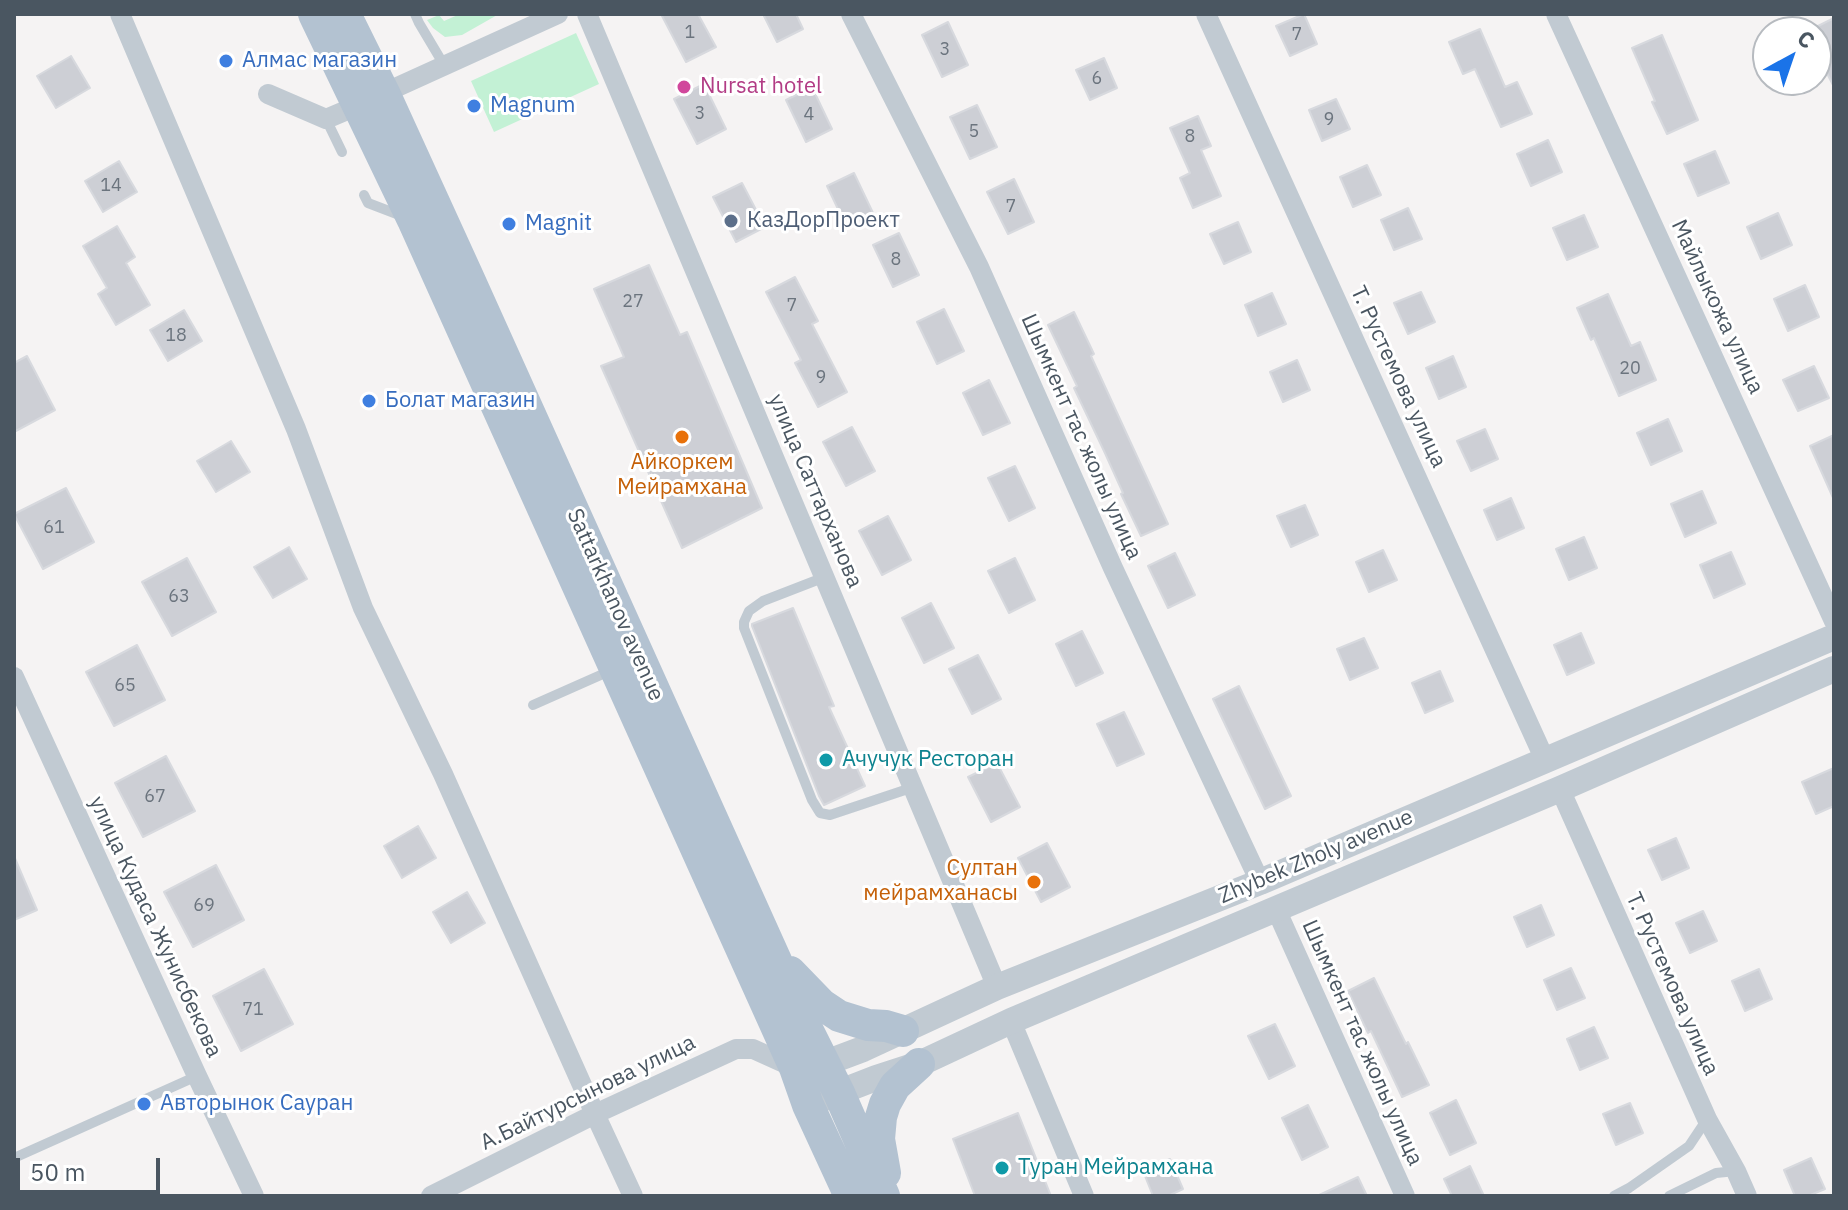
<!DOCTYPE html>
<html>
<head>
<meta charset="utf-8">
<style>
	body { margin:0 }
	#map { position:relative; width:1848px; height:1210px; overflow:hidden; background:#f5f3f3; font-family:"IBM Plex Sans",sans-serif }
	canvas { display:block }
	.frame { position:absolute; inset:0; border:16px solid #4a5661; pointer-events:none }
	.north { position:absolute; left:1752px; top:16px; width:80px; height:80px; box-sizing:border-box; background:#fff; border:2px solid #b7bbc0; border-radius:50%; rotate:40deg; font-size:22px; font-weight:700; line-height:32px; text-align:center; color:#4a5661 }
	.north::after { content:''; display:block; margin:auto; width:28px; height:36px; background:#1a73e8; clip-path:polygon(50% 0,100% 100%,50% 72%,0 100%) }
	.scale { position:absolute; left:16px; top:1158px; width:144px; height:36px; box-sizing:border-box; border:4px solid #4a5661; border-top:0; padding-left:10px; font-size:24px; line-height:28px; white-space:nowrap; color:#4a5661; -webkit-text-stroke:6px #fff; paint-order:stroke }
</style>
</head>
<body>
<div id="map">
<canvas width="1848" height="1210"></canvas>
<div class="frame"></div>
<div class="north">С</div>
<div class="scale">50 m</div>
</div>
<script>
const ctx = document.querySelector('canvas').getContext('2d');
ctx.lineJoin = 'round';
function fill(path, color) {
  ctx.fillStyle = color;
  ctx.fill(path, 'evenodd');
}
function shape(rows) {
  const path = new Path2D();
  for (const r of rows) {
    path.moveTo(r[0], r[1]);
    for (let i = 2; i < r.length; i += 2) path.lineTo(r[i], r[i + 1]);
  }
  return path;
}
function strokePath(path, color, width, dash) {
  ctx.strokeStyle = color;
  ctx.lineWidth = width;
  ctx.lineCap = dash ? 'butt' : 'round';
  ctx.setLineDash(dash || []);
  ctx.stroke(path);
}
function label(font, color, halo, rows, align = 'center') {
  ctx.font = font + ' "IBM Plex Sans",sans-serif';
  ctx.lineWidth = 6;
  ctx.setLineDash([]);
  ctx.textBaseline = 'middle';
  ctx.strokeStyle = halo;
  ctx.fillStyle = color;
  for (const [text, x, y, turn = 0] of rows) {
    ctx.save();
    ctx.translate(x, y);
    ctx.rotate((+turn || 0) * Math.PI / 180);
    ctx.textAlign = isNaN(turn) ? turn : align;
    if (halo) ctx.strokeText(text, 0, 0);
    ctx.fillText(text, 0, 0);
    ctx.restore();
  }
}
const green = shape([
	[460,14,499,14,462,35,445,37,433,28,427,20,439,15,444,21],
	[576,33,599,84,494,132,471,81]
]);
const building = shape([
	[661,14,698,14,716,47,686,62,661,14],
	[763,14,796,14,803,29,777,42,763,14],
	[1304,14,1317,44,1290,56,1276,26,1304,14],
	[1834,18,1834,87,1816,52,1816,27,1834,18],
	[948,22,968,65,942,77,922,35,948,22],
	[1480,29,1505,87,1517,82,1532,114,1501,127,1475,69,1463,74,1449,42,1480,29],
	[1662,35,1698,120,1667,134,1652,102,1655,101,1632,48,1662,35],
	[71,56,90,88,56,108,37,76,71,56],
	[1104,58,1117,88,1090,100,1076,70,1104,58],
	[704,84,726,129,697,144,674,99,704,84],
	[812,87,832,129,806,142,786,100,812,87],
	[1336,99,1350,129,1322,141,1309,110,1336,99],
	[977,105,997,147,970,159,950,117,977,105],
	[1198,116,1211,146,1201,150,1221,196,1193,208,1180,178,1190,173,1170,128,1198,116],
	[1548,140,1562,172,1531,186,1517,154,1548,140],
	[1715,151,1729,183,1698,196,1684,164,1715,151],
	[119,161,137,192,103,212,85,181,119,161],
	[1367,165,1381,195,1353,207,1340,177,1367,165],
	[854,173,874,215,847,228,827,186,854,173],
	[1014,179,1034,222,1008,234,987,192,1014,179],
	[742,183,765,227,736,242,713,197,742,183],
	[1408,208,1422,239,1394,250,1381,220,1408,208],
	[1778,213,1792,245,1761,259,1747,227,1778,213],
	[1584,215,1598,247,1567,260,1553,228,1584,215],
	[1238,222,1251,252,1224,264,1210,234,1238,222],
	[117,226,135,257,126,263,150,305,116,325,98,294,107,288,83,246,117,226],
	[899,233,919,275,893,287,873,245,899,233],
	[649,265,680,335,687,332,762,508,682,548,601,366,624,357,594,289,649,265],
	[795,277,818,321,812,324,847,392,818,407,795,363,801,360,766,292,795,277],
	[1805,285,1819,317,1788,331,1774,299,1805,285],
	[1421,292,1435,322,1408,334,1394,303,1421,292],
	[1272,293,1286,324,1258,336,1245,305,1272,293],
	[1608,294,1631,346,1640,342,1656,380,1619,396,1594,338,1591,340,1577,308,1608,294],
	[944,309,964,351,937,364,917,322,944,309],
	[184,310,202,341,168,361,150,330,184,310],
	[1074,312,1094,354,1091,356,1168,524,1141,536,1121,494,1123,493,1104,451,1074,388,1077,386,1048,325,1074,312],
	[27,356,55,410,14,432,14,363,27,356],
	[1453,356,1466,387,1439,399,1426,368,1453,356],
	[1297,360,1310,390,1283,402,1270,372,1297,360],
	[1814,366,1829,398,1798,411,1783,380,1814,366],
	[989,380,1010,423,983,435,963,393,989,380],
	[1668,419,1682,451,1651,465,1637,433,1668,419],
	[852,427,875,471,846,486,823,442,852,427],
	[1485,429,1498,459,1471,471,1457,441,1485,429],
	[1834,435,1834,500,1810,446,1834,435],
	[231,441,250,472,216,492,197,461,231,441],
	[1015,466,1035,508,1009,521,988,478,1015,466],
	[66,488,94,542,43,569,14,514,66,488],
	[1702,491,1716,523,1685,537,1671,504,1702,491],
	[1511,498,1524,528,1497,540,1484,510,1511,498],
	[1305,505,1318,535,1291,547,1277,516,1305,505],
	[888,516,911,560,882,575,859,531,888,516],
	[1584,537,1597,568,1569,580,1556,549,1584,537],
	[289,547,307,579,273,598,254,567,289,547],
	[1383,550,1397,580,1369,592,1356,562,1383,550],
	[1731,552,1745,584,1714,598,1700,565,1731,552],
	[1175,553,1195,595,1168,608,1148,566,1175,553],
	[187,558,216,612,172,636,142,582,187,558],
	[1015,558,1035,600,1009,613,988,571,1015,558],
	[931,603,954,648,924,663,902,618,931,603],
	[793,608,834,706,829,707,865,786,824,805,819,796,752,626,752,624,793,608],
	[1082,631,1103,673,1076,686,1056,644,1082,631],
	[1581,633,1594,663,1567,675,1554,645,1581,633],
	[1364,638,1378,668,1350,680,1337,649,1364,638],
	[137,645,165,700,114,726,86,672,137,645],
	[978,655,1001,699,972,714,949,669,978,655],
	[1440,671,1453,701,1425,713,1412,683,1440,671],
	[1239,686,1291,796,1265,809,1213,699,1239,686],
	[1124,712,1144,754,1117,766,1097,724,1124,712],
	[166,756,195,811,143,837,115,783,166,756],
	[997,763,1020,807,991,822,968,777,997,763],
	[1834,768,1834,806,1816,814,1802,782,1834,768],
	[418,826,436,858,402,878,384,846,418,826],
	[1676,838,1689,868,1662,880,1648,850,1676,838],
	[1047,843,1070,887,1041,902,1018,858,1047,843],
	[14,856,37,910,14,920,14,856],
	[216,865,244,920,193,947,164,892,216,865],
	[467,892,485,923,451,943,433,912,467,892],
	[1541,905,1554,935,1527,947,1514,917,1541,905],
	[1703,911,1717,941,1690,953,1676,923,1703,911],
	[1571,968,1585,998,1557,1010,1544,980,1571,968],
	[264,969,293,1024,241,1051,213,996,264,969],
	[1759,969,1772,999,1745,1011,1732,981,1759,969],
	[1374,978,1406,1044,1408,1042,1429,1085,1402,1097,1371,1031,1368,1033,1348,991,1374,978],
	[1275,1024,1295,1066,1269,1079,1248,1036,1275,1024],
	[1594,1027,1608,1058,1580,1070,1567,1039,1594,1027],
	[1456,1100,1476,1143,1450,1155,1430,1113,1456,1100],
	[1630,1103,1643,1133,1616,1145,1603,1114,1630,1103],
	[1308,1105,1328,1147,1302,1160,1282,1118,1308,1105],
	[1018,1113,1051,1196,975,1196,953,1139,1018,1113],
	[1811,1158,1825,1189,1808,1196,1795,1196,1784,1170,1811,1158],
	[1170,1159,1183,1189,1168,1196,1153,1196,1143,1171,1170,1159],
	[1470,1166,1484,1196,1452,1196,1444,1179,1470,1166],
	[1358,1177,1367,1196,1317,1196,1358,1177]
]);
const service = shape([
	[415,14,419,23,444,65],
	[326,119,342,152],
	[364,195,368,203,402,216],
	[825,577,763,601,749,611,744,622,744,628,812,800,820,813,830,815,914,787],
	[533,705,612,670],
	[14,1158,197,1076],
	[1614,1196,1629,1188,1689,1146,1707,1119],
	[1669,1196,1716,1173,1736,1171]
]);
const minor = shape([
	[120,14,296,429,363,608,443,774,595,1114,633,1196],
	[587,14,997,987],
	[851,14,979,267,1113,568,1260,882],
	[1206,14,1545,760],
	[1556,14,1834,621],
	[384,93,558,14],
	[268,94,326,119,359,105],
	[14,677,197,1076,254,1196],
	[1560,789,1707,1119,1736,1171,1747,1196],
	[1276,909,1405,1196],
	[1011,1021,1084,1196],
	[431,1196,595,1114,736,1049,753,1049,795,1068]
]);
const tertiary = shape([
	[804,1066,823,1064,863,1049,997,987,1260,882,1834,637],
	[822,1099,876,1078,919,1064,1011,1021,1560,789,1834,669]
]);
const primary = shape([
	[314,14,413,220,795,1068,808,1105,850,1196],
	[345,14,384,93,468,277,805,1025,839,1093,884,1196],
	[790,972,821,1004,839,1016,868,1025,886,1026,903,1031],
	[885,1173,879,1139,881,1117,885,1104,895,1086,919,1064]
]);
const markers = [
	[226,61,8,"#3f7fe0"],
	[684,87,8,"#d1479c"],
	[474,106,8,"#3f7fe0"],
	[731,221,8,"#5c6f8a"],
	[509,224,8,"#3f7fe0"],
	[369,401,8,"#3f7fe0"],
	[682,437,8,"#e8710a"],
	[826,760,8,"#0f9aa8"],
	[1034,882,8,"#e8710a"],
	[144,1104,8,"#3f7fe0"],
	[1002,1168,8,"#0f9aa8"]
];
const numberNames = [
	["1",690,33],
	["7",1297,35],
	["3",945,50],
	["6",1097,79],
	["3",700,114],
	["4",809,115],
	["9",1329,120],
	["5",974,132],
	["8",1190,137],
	["14",111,186],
	["7",1011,207],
	["8",896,260],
	["27",633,302],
	["7",792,306],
	["18",176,336],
	["20",1630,369],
	["9",821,378],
	["61",54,528],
	["63",179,597],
	["65",125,686],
	["67",155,797],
	["69",204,906],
	["71",253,1010]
];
const shopNames = [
	["Алмас магазин",242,61],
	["Magnum",490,106],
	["Magnit",525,224],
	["Болат магазин",385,401],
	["Авторынок Сауран",160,1104]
];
const hotelNames = [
	["Nursat hotel",700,87]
];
const serviceNames = [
	["КазДорПроект",747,221]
];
const streetNames = [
	["Майлыкожа улица",1717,307,65],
	["Т. Рустемова улица",1398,377,65],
	["Шымкент тас жолы улица",1081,437,66],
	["улица Саттарханова",815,491,67],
	["Sattarkhanov avenue",615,605,66],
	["Zhybek Zholy avenue",1316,857,-23],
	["улица Кудаса Жунисбекова",155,927,65],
	["Т. Рустемова улица",1672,984,66],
	["Шымкент тас жолы улица",1362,1043,66],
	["А.Байтурсынова улица",588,1093,-26]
];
const foodNames = [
	["Айкоркем",682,463],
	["Мейрамхана",682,488],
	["Султан",1018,869,"right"],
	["мейрамханасы",1018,894,"right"]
];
const cultureNames = [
	["Ачучук Ресторан",842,760],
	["Туран Мейрамхана",1018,1168]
];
fill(green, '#c3f1d5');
fill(building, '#cdcfd5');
strokePath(building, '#d7d9de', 2);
strokePath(service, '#c1cad2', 10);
strokePath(minor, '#c1cad2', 20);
strokePath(tertiary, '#c1cad2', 26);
strokePath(primary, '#b3c2d1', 32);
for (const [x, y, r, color] of markers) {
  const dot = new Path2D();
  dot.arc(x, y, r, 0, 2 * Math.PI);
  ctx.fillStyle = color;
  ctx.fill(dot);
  strokePath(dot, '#fff', 3);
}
label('18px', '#6b747e', null, numberNames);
label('22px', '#366cbe', '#fff', shopNames, 'left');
label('22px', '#b23c85', '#fff', hotelNames, 'left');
label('22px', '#4e5e75', '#fff', serviceNames, 'left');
label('22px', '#4a5661', '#fff', streetNames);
label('22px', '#c56008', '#fff', foodNames);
label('22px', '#0d838f', '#fff', cultureNames, 'left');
</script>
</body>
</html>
